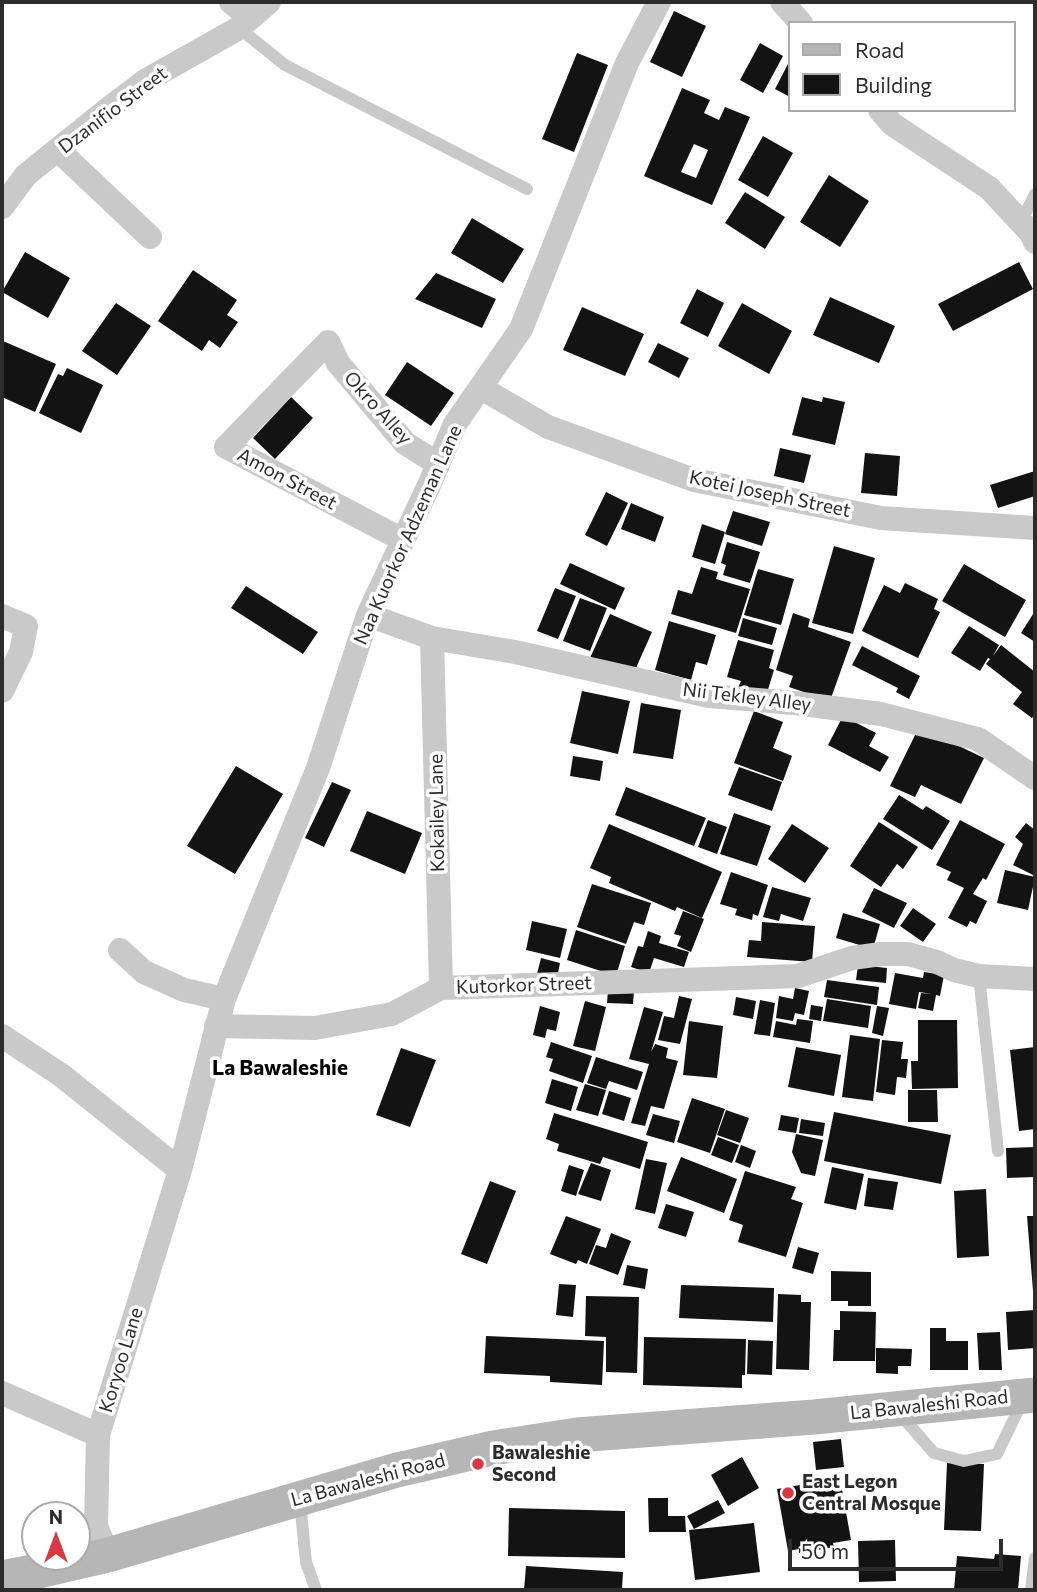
<!DOCTYPE html>
<html>
<head>
<meta charset="utf-8">
<style>
	body { margin:0 }
	#map { position:relative; width:1037px; height:1592px; overflow:hidden; background:#fff; font-family:Commissioner,sans-serif }
	canvas { display:block }
	.frame { position:absolute; inset:0; border:4px solid #2c2c2c; pointer-events:none }
	.legend { position:absolute; left:788px; top:21px; width:228px; height:91px; box-sizing:border-box; background:#fff; border:2px solid #ababab; margin:0; padding:9px 12px; list-style:none; font-size:21px; color:#2c2c2c }
	.legend li { display:flex; align-items:center; gap:14px; height:35px }
	.legend b { width:35px; border:2px solid #ababab }
	.north { position:absolute; left:21px; top:1501px; width:70px; height:70px; box-sizing:border-box; background:#fff; border:2px solid #ababab; border-radius:50%; rotate:0deg; font-size:19px; font-weight:700; line-height:28px; text-align:center; color:#2c2c2c }
	.north::after { content:''; display:block; margin:auto; width:24px; height:32px; background:#d93843; clip-path:polygon(50% 0,100% 100%,50% 72%,0 100%) }
	.scale { position:absolute; left:788px; top:1539px; width:215px; height:32px; box-sizing:border-box; border:4px solid #2c2c2c; border-top:0; padding-left:9px; font-size:21px; line-height:24px; white-space:nowrap; color:#2c2c2c; -webkit-text-stroke:5px #fff; paint-order:stroke }
</style>
</head>
<body>
<div id="map">
<canvas width="1037" height="1592"></canvas>
<div class="frame"></div>
<ul class="legend">
<li><b style="height:9px;background:#b6b6b6"></b>Road</li>
<li><b style="height:19px;background:#131313"></b>Building</li>
</ul>
<div class="north">N</div>
<div class="scale">50 m</div>
</div>
<script>
const ctx = document.querySelector('canvas').getContext('2d');
ctx.lineJoin = 'round';
function fill(path, color) {
  ctx.fillStyle = color;
  ctx.fill(path, 'evenodd');
}
function shape(rows) {
  const path = new Path2D();
  for (const r of rows) {
    path.moveTo(r[0], r[1]);
    for (let i = 2; i < r.length; i += 2) path.lineTo(r[i], r[i + 1]);
  }
  return path;
}
function strokePath(path, color, width, dash) {
  ctx.strokeStyle = color;
  ctx.lineWidth = width;
  ctx.lineCap = dash ? 'butt' : 'round';
  ctx.setLineDash(dash || []);
  ctx.stroke(path);
}
function label(font, color, halo, rows, align = 'center') {
  ctx.font = font + ' Commissioner,sans-serif';
  ctx.lineWidth = 7;
  ctx.setLineDash([]);
  ctx.textBaseline = 'middle';
  ctx.strokeStyle = halo;
  ctx.fillStyle = color;
  for (const [text, x, y, turn = 0] of rows) {
    ctx.save();
    ctx.translate(x, y);
    ctx.rotate((+turn || 0) * Math.PI / 180);
    ctx.textAlign = isNaN(turn) ? turn : align;
    if (halo) ctx.strokeText(text, 0, 0);
    ctx.fillText(text, 0, 0);
    ctx.restore();
  }
}
const building = shape([
	[674,11,706,26,682,77,650,62],
	[760,43,783,56,763,93,740,80],
	[577,53,608,65,574,152,542,139],
	[790,60,790,97,775,89],
	[682,88,710,100,704,113,719,120,725,107,750,117,712,205,644,176],
	[694,144,708,150,696,178,681,172],
	[763,136,793,153,768,197,738,180],
	[829,175,869,201,840,247,800,222],
	[745,192,785,217,765,249,725,223],
	[472,218,524,249,503,283,451,253],
	[25,252,70,278,48,318,2,292],
	[1019,262,1033,289,953,331,938,304],
	[193,270,237,300,227,315,238,322,220,348,209,340,202,351,158,321],
	[436,273,496,299,482,328,415,299],
	[697,289,724,303,708,337,680,323],
	[830,297,895,326,879,363,813,335],
	[116,303,151,326,117,375,82,351],
	[742,303,792,331,769,374,718,346],
	[582,307,644,334,625,376,563,350],
	[3,341,56,364,35,412,2,397],
	[658,343,689,358,679,378,648,362],
	[407,362,454,393,431,426,385,395],
	[67,368,103,385,81,433,39,413,58,374,63,376],
	[291,397,313,418,275,459,253,438],
	[802,397,822,402,823,397,845,402,835,445,792,435],
	[780,448,811,455,804,483,774,476],
	[865,453,900,456,897,496,861,493],
	[1035,471,1035,496,998,508,990,485],
	[606,492,628,503,607,546,585,535],
	[631,503,664,517,655,542,621,529],
	[733,511,770,522,762,546,725,534],
	[702,524,725,532,715,564,692,557],
	[727,542,760,552,750,583,723,575,726,565,721,563],
	[834,546,875,558,853,634,812,623],
	[570,563,625,588,615,610,560,584],
	[964,564,1026,600,1005,637,942,601],
	[701,567,718,572,716,579,750,589,736,633,671,614,678,590,692,594],
	[758,569,794,579,781,625,744,615],
	[905,583,938,599,934,609,940,612,918,658,862,631,884,585,900,593],
	[246,586,318,632,303,654,231,608],
	[555,588,576,596,558,639,537,631],
	[580,598,607,608,590,651,563,641],
	[1035,611,1035,642,1021,633],
	[793,613,810,619,808,627,851,642,830,701,789,687,793,676,776,670],
	[610,614,652,632,632,677,590,658],
	[743,618,777,628,772,645,738,636],
	[669,621,716,635,707,665,696,662,691,680,655,670],
	[969,626,999,645,993,656,1001,645,1035,672,1035,714,1032,718,1013,704,1022,692,986,664,990,659,988,658,980,671,951,653],
	[738,640,774,650,769,668,774,670,766,696,738,688,741,681,727,677],
	[862,646,920,676,909,699,896,692,898,688,852,665],
	[582,691,630,701,618,754,570,743],
	[641,703,681,710,673,759,633,753],
	[754,711,783,722,773,748,792,756,783,781,734,763],
	[843,716,876,733,869,746,889,757,880,772,828,745],
	[919,727,984,758,961,804,921,785,915,797,890,786],
	[573,756,603,761,600,781,570,776],
	[236,766,283,794,235,874,187,846],
	[739,767,782,782,772,811,728,795],
	[332,782,351,790,324,847,305,838],
	[626,787,706,818,694,846,615,815],
	[899,795,923,810,926,806,950,821,932,850,883,819],
	[367,811,422,833,405,874,350,851],
	[734,813,771,826,757,866,720,854],
	[708,820,727,827,717,854,698,847],
	[960,820,1005,844,986,880,983,878,973,894,987,901,976,924,970,921,967,927,948,918,964,888,947,880,951,872,936,865],
	[879,822,918,847,903,869,897,864,881,887,850,866],
	[1026,823,1035,830,1035,876,1013,865,1023,844,1015,837],
	[609,824,722,872,702,918,677,907,675,911,609,883,611,877,590,868],
	[792,824,829,848,805,883,768,859],
	[1005,870,1035,877,1028,910,997,903],
	[731,872,768,885,758,916,753,914,752,920,735,915,737,909,720,904],
	[592,884,651,903,644,925,634,922,626,944,577,927],
	[772,887,811,898,803,921,781,914,779,921,763,917],
	[874,888,907,903,894,928,862,912],
	[913,908,936,924,923,942,900,926],
	[683,911,704,919,691,952,677,946,681,936,674,934],
	[843,913,880,924,873,949,836,938],
	[532,921,567,929,560,958,526,950],
	[762,922,815,926,812,962,747,957,749,940,761,941],
	[576,930,625,946,616,976,567,960],
	[648,931,661,936,659,943,689,952,684,967,654,958,649,973,631,967,638,946,643,947],
	[541,958,560,963,557,978,537,974],
	[858,965,887,968,886,983,856,980],
	[924,972,944,975,940,996,936,995,933,1011,918,1008,921,993,932,994,919,992,916,1009,889,1004,895,973,923,978],
	[827,980,879,987,877,1005,824,997],
	[795,988,809,991,804,1015,795,1013,793,1021,776,1018,779,996,793,999],
	[608,990,634,991,633,1004,607,1003],
	[679,996,692,999,680,1044,658,1040,664,1016,674,1018],
	[736,997,756,1001,753,1019,733,1015],
	[827,999,871,1006,868,1028,823,1021],
	[760,1000,775,1003,770,1036,754,1034],
	[585,1001,606,1007,595,1051,573,1046],
	[811,1005,823,1007,821,1021,809,1019],
	[540,1006,560,1012,556,1031,547,1029,545,1038,533,1035],
	[877,1006,889,1008,883,1036,872,1033],
	[644,1007,663,1012,651,1052,655,1044,668,1048,666,1058,678,1061,664,1109,651,1106,645,1126,631,1123,649,1064,629,1059],
	[797,1019,813,1021,810,1043,773,1037,776,1021,796,1025],
	[918,1020,957,1020,958,1088,912,1089,911,1061,918,1061],
	[689,1021,723,1026,717,1078,683,1075],
	[850,1035,880,1039,873,1101,842,1097],
	[882,1040,903,1042,901,1059,908,1059,906,1078,897,1077,895,1095,876,1092],
	[551,1042,592,1056,583,1083,549,1071,553,1059,546,1057],
	[796,1047,841,1055,834,1096,788,1087],
	[1035,1047,1035,1129,1019,1131,1010,1050],
	[401,1048,436,1060,410,1127,376,1115],
	[596,1057,643,1072,637,1090,609,1081,606,1089,587,1083],
	[552,1079,578,1087,571,1111,545,1103],
	[585,1084,606,1090,598,1116,576,1110],
	[908,1090,937,1090,938,1122,908,1122],
	[609,1091,631,1098,624,1121,602,1114],
	[692,1098,725,1109,710,1153,677,1142],
	[726,1110,749,1118,740,1143,717,1135],
	[834,1112,951,1135,941,1184,824,1161],
	[554,1113,648,1142,640,1169,603,1157,600,1164,557,1151,559,1144,546,1139],
	[653,1114,680,1121,674,1143,646,1135],
	[781,1115,799,1118,796,1133,778,1130],
	[801,1119,825,1123,823,1136,799,1133],
	[796,1134,823,1140,815,1176,801,1173,792,1152],
	[718,1137,739,1145,732,1163,711,1155],
	[741,1145,756,1151,750,1168,735,1162],
	[1035,1147,1035,1177,1007,1178,1006,1148],
	[681,1157,737,1179,724,1213,667,1191],
	[646,1159,667,1163,655,1214,635,1209],
	[591,1163,611,1170,601,1201,578,1194],
	[569,1165,584,1170,576,1196,561,1191],
	[832,1167,864,1174,856,1210,824,1203],
	[745,1171,796,1187,791,1199,803,1203,786,1257,738,1242,743,1225,729,1220],
	[868,1178,898,1182,893,1210,864,1206],
	[490,1181,516,1191,487,1264,461,1254],
	[986,1189,989,1256,957,1258,954,1191],
	[666,1204,694,1212,686,1237,658,1228],
	[566,1216,601,1229,587,1264,578,1260,576,1264,550,1254],
	[1027,1216,1035,1216,1035,1291,1033,1291],
	[611,1233,631,1241,618,1275,589,1264,596,1245,606,1248],
	[798,1247,819,1253,813,1274,792,1268],
	[627,1265,648,1269,645,1289,623,1285],
	[831,1271,871,1272,871,1306,848,1306,848,1301,831,1301],
	[559,1284,576,1285,573,1317,556,1315],
	[681,1285,774,1288,773,1322,679,1318],
	[778,1294,801,1295,801,1302,811,1302,809,1370,776,1369],
	[586,1296,639,1297,637,1373,606,1372,606,1337,585,1336],
	[1035,1310,1035,1348,1008,1350,1006,1312],
	[840,1311,876,1312,875,1361,833,1361,834,1330,840,1330],
	[930,1328,946,1328,946,1341,968,1341,968,1370,930,1370],
	[1000,1332,1002,1370,979,1370,977,1333],
	[486,1336,604,1341,602,1385,550,1382,550,1376,484,1373],
	[644,1337,746,1339,745,1375,742,1375,742,1388,643,1385],
	[748,1340,773,1341,772,1375,747,1374],
	[876,1348,912,1349,911,1366,898,1366,898,1374,876,1373],
	[841,1439,844,1467,816,1470,813,1442],
	[742,1457,759,1488,728,1506,711,1475],
	[947,1463,984,1464,981,1531,944,1530],
	[840,1478,851,1540,833,1543,834,1547,799,1553,799,1549,788,1551,777,1489],
	[648,1498,668,1498,668,1516,685,1516,686,1532,649,1532],
	[718,1500,725,1513,694,1529,687,1516],
	[509,1508,625,1511,625,1558,508,1556],
	[754,1523,760,1572,695,1580,689,1530],
	[895,1540,896,1581,859,1582,858,1541],
	[995,1554,1021,1556,1018,1590,954,1590,957,1556,994,1559],
	[526,1566,623,1572,622,1590,524,1590]
]);
const lane = shape([
	[239,28,285,65,527,189],
	[1021,222,1035,194],
	[979,976,998,1151],
	[899,1413,934,1453,964,1461,997,1454,1023,1400],
	[300,1502,306,1562,316,1590],
	[1031,1590,1035,1558]
]);
const street = shape([
	[231,2,250,18],
	[782,2,801,23],
	[880,110,892,124,989,188,1031,233,1035,242],
	[59,151,150,237],
	[2,207,26,175,108,109,145,81,239,28,269,2],
	[481,388,548,427,694,480,881,518,1035,528],
	[403,540,226,447,328,342,338,363,405,443,438,464],
	[368,615,432,638,515,652,709,696,794,703,881,714,978,739,1035,778],
	[2,616,26,626,21,652,2,691],
	[432,638,441,988],
	[120,950,144,972,184,990,224,999],
	[216,1026,315,1028,392,1014,441,988,798,976,852,958,881,954,908,954,937,962,954,970,979,976,1035,979],
	[2,1036,61,1075,180,1170],
	[2,1393,98,1435],
	[108,1555,96,1526,98,1435,180,1170,224,999,318,768,368,615,430,483,455,424,521,329,627,63,659,2]
]);
const secondary = shape([
	[2,1578,43,1570,108,1555,397,1470,493,1448,577,1435,814,1417,1035,1395]
]);
const markers = [
	[478,1464,7,"#d93843"],
	[788,1493,7,"#d93843"]
];
const streetNames = [
	["Dzanifio Street",113,110,-37],
	["Okro Alley",378,408,48],
	["Amon Street",287,479,28],
	["Kotei Joseph Street",770,494,12],
	["Naa Kuorkor Adzeman Lane",408,535,-66],
	["Nii Tekley Alley",747,697,7],
	["Kokailey Lane",437,813,-91],
	["Kutorkor Street",524,985,-2],
	["Koryoo Lane",121,1360,-73],
	["La Bawaleshi Road",929,1405,-6],
	["La Bawaleshi Road",368,1480,-15]
];
const poiNames = [
	["Bawaleshie",492,1453],
	["Second",492,1475],
	["East Legon",802,1482],
	["Central Mosque",802,1504]
];
const neighbourhoodNames = [
	["La Bawaleshie",280,1068]
];
fill(building, '#131313');
strokePath(lane, '#c9c9c9', 12);
strokePath(street, '#c9c9c9', 24);
strokePath(secondary, '#b6b6b6', 35);
for (const [x, y, r, color] of markers) {
  const dot = new Path2D();
  dot.arc(x, y, r, 0, 2 * Math.PI);
  ctx.fillStyle = color;
  ctx.fill(dot);
  strokePath(dot, '#fff', 2.5);
}
label('19px', '#2c2c2c', '#fff', streetNames);
label('bold 19px', '#2c2c2c', '#fff', poiNames, 'left');
label('bold 21px', '#000', '#fff', neighbourhoodNames);
</script>
</body>
</html>
